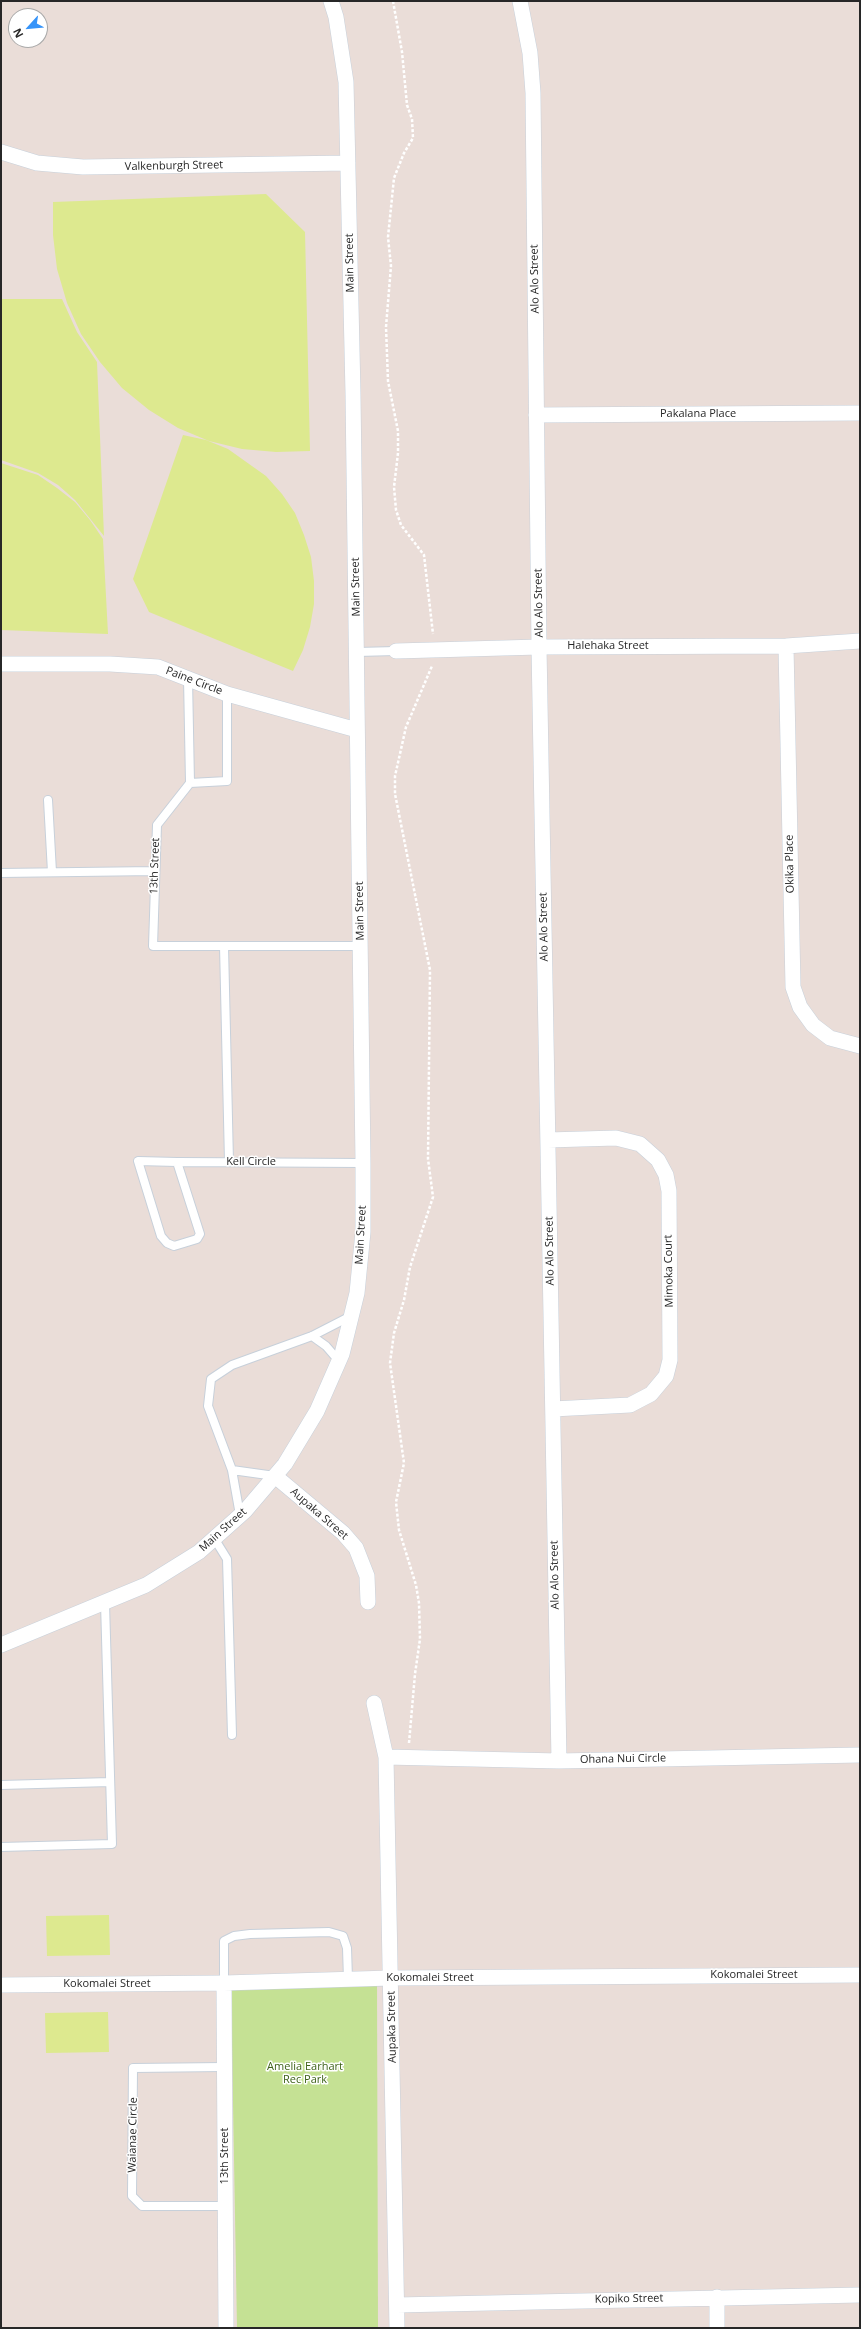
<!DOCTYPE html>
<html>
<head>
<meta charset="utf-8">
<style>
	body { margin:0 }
	#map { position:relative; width:861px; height:2329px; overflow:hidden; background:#eaddd8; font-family:"Open Sans",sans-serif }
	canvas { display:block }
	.frame { position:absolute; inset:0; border:2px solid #272727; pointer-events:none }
	.north { position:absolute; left:8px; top:8px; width:40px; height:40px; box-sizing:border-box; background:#fff; border:1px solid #a9a9a9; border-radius:50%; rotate:243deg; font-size:11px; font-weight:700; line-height:16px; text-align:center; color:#272727 }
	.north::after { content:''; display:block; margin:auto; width:14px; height:18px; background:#3694f9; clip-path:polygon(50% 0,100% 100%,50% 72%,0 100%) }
</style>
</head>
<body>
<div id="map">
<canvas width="861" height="2329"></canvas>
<div class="frame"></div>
<div class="north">N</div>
</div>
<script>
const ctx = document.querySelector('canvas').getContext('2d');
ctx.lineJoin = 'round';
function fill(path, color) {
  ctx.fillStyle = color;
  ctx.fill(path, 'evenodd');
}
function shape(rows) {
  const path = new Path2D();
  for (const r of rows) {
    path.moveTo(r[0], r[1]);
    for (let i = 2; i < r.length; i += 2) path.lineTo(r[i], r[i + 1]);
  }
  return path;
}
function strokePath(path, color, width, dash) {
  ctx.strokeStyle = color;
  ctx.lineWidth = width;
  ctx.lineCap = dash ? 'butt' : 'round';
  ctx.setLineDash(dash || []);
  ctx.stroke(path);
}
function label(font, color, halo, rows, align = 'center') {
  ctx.font = font + ' "Open Sans",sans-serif';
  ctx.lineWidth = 3;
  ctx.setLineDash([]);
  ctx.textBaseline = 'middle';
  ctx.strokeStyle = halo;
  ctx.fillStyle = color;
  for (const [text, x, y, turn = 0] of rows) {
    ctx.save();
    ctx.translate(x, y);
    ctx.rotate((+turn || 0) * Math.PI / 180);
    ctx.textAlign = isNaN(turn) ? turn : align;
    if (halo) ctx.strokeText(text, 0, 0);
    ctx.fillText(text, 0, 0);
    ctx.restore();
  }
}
const green = shape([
	[377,1979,378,2328,237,2328,231,1989]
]);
const pitch = shape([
	[266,194,305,232,310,451,276,452,242,449,209,441,178,428,149,410,122,388,100,362,81,334,67,303,57,269,53,235,53,202],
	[1,299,62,299,77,332,97,362,104,536,75,500,58,485,38,473,1,460],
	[183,435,206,440,228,449,266,476,282,494,295,513,304,535,311,557,314,581,314,604,310,627,303,650,293,671,149,612,133,579],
	[1,463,38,475,57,488,75,502,90,520,103,539,108,634,1,630],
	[109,1915,110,1955,47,1956,46,1916],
	[108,2012,109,2052,46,2053,45,2013]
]);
const path = shape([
	[393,1,402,52,407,105,412,119,413,138,404,153,394,178,388,237,391,266,386,327,388,381,398,431,398,453,394,487,396,510,401,525,424,555,433,634],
	[409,1743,415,1674,420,1639,419,1603,416,1585,399,1530,396,1502,404,1463,390,1363,394,1333,404,1300,410,1267,433,1197,428,1159,430,970,395,794,395,776,406,727,432,666]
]);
const lane = shape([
	[357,652,396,651],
	[188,678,190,783,157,825,153,946,360,946],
	[190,783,227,781,227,694],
	[48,800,52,872],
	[1,873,155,871],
	[224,946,229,1162],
	[177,1162,200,1234,197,1239,174,1246,167,1243,161,1236,138,1161,177,1162,363,1163],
	[312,1336,326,1346,339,1361],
	[232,1470,275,1476],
	[240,1515,232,1470,208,1406,211,1379,232,1365,312,1336,351,1316],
	[214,1538,227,1559,232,1735],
	[1,1785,110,1782],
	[1,1847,112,1844,105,1603],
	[224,1983,224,1941,234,1936,250,1934,329,1932,343,1936,347,1948,348,1979],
	[224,2067,133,2068,132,2196,142,2206,225,2206]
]);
const street = shape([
	[520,1,530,53,533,93,539,647,559,1761],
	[1,152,37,163,83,167,348,163],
	[536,415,860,413],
	[786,646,793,987,800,1007,813,1025,830,1038,860,1046],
	[396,651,539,647,786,646,860,641],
	[1,664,110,664,158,667,227,694,357,730],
	[548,1140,616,1138,640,1144,658,1160,666,1175,669,1191,670,1360,666,1376,651,1394,630,1405,553,1409],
	[275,1476,343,1533,356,1548,367,1576,368,1602],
	[1,1645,146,1585,199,1552,245,1511,285,1464,317,1411,342,1354,357,1293,363,1232,363,1163,353,394,346,82,336,17,331,1],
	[374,1703,386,1757,397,2328],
	[386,1757,559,1761,860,1755],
	[224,1983,226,2328],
	[1,1985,224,1983,391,1978,860,1975],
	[717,2297,717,2328],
	[397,2305,860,2295]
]);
const streetNames = [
	["Valkenburgh Street",174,166,-1],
	["Main Street",350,263,-91],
	["Alo Alo Street",535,279,-91],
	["Pakalana Place",698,414],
	["Main Street",356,587,-91],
	["Alo Alo Street",539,603,-91],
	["Halehaka Street",608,646],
	["Paine Circle",194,681,21],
	["Okika Place",790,864,-91],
	["13th Street",155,866,-88],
	["Main Street",360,911,-91],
	["Alo Alo Street",544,927,-91],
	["Kell Circle",251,1162],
	["Main Street",361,1235,-87],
	["Alo Alo Street",550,1251,-91],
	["Mimoka Court",669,1271,-91],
	["Aupaka Street",319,1514,41],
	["Main Street",223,1530,-42],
	["Alo Alo Street",555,1575,-91],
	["Ohana Nui Circle",623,1759,-1],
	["Kokomalei Street",754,1975],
	["Kokomalei Street",430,1978],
	["Kokomalei Street",107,1984],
	["Aupaka Street",392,2027,-91],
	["Waianae Circle",133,2135,-89],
	["13th Street",225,2156,-90],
	["Kopiko Street",629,2299,-1]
];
const parkNames = [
	["Amelia Earhart",305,2067],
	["Rec Park",305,2080]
];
fill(green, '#c5e194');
fill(pitch, '#dde98f');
strokePath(lane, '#c7d0da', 10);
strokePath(street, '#c7d0da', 16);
strokePath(path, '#fff', 2.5, [3, 2]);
strokePath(lane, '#fff', 8);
strokePath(street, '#fff', 15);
label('11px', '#272727', '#fff', streetNames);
label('11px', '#3e6219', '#fff', parkNames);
</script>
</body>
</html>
